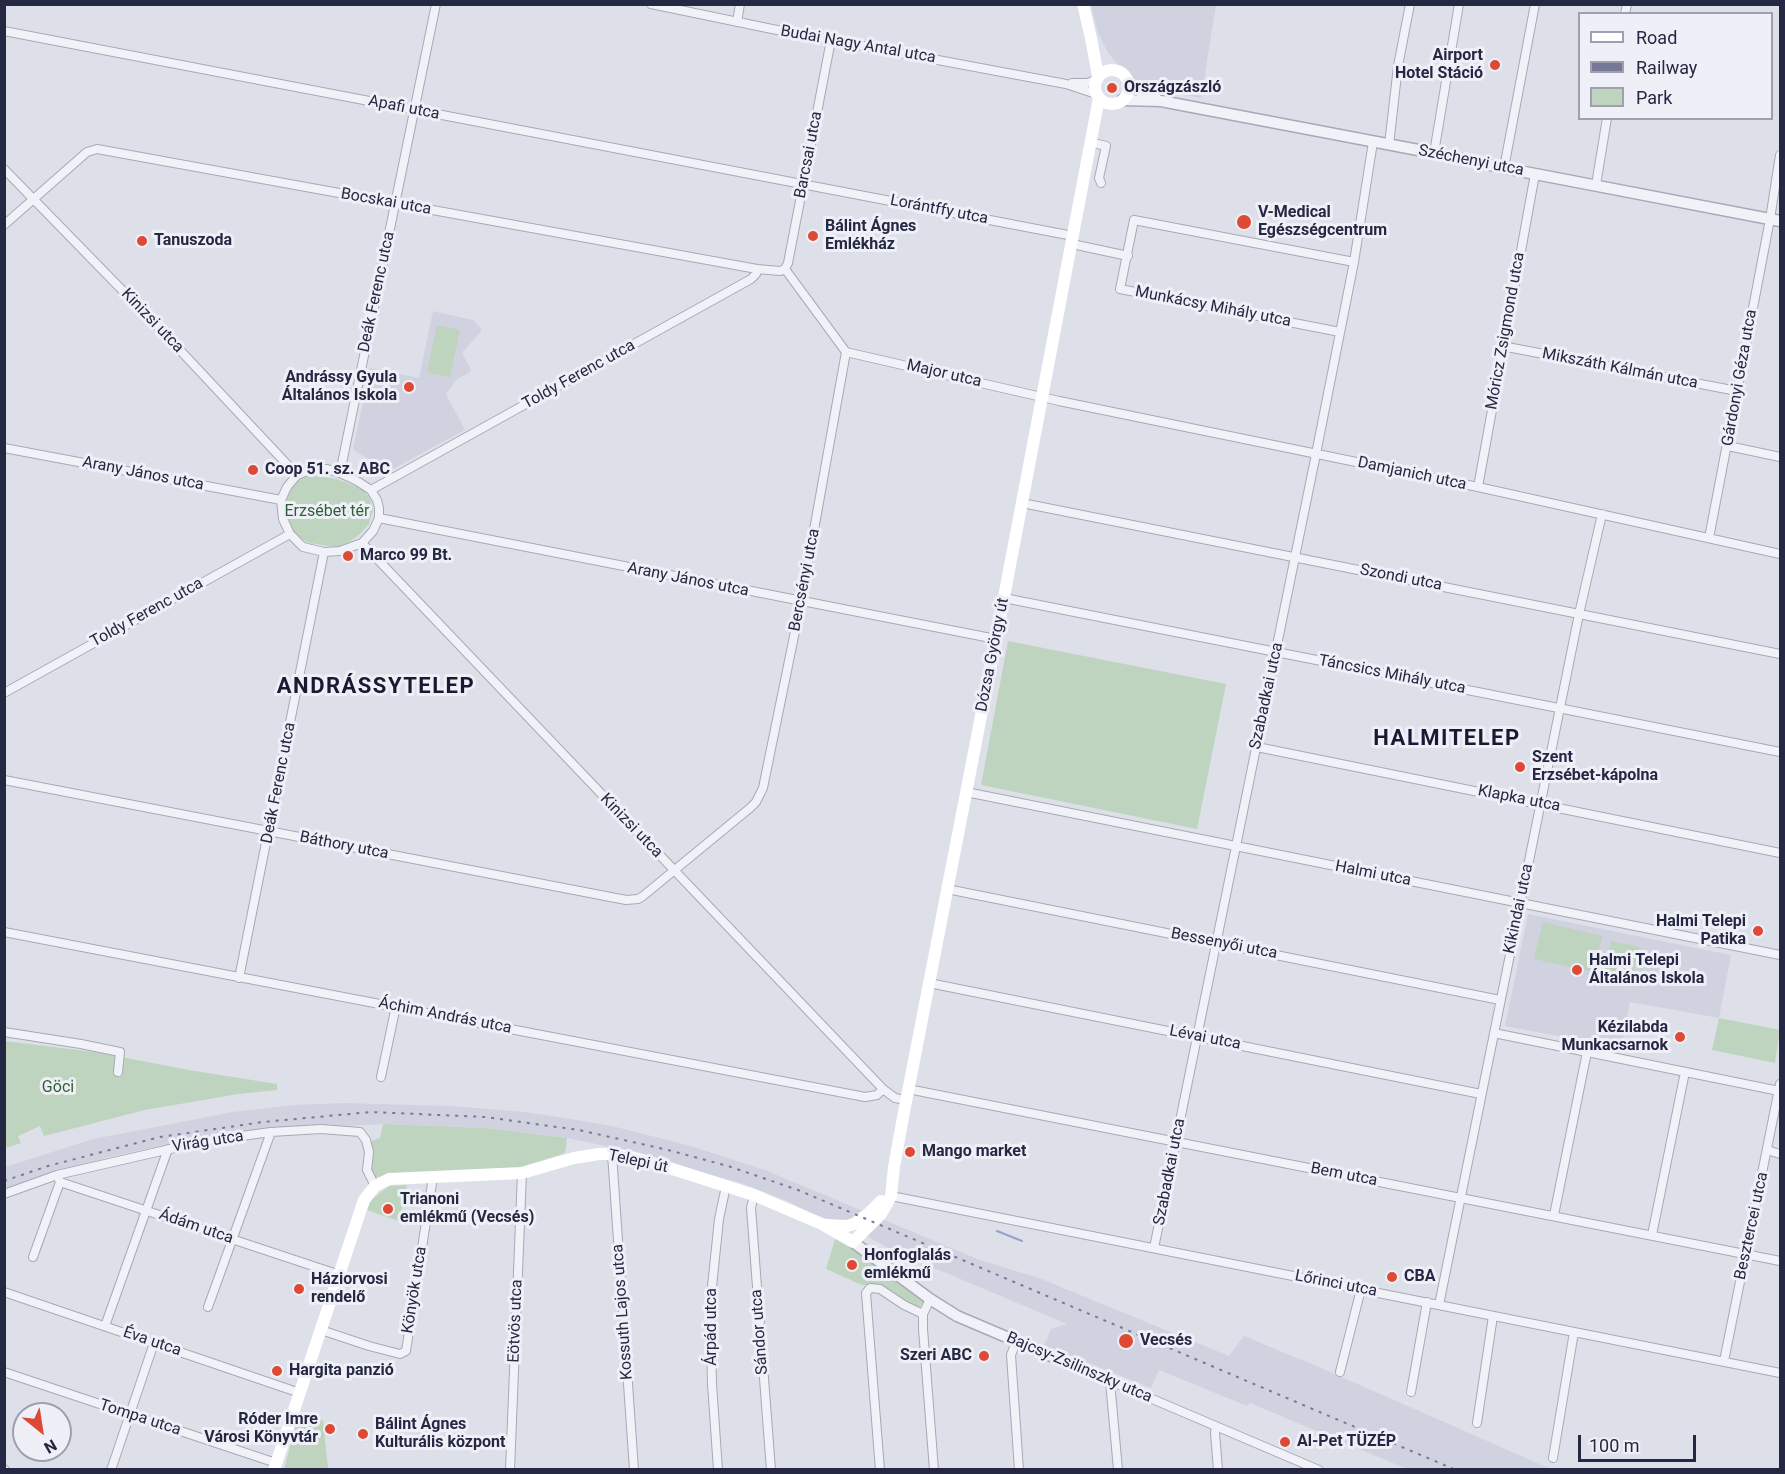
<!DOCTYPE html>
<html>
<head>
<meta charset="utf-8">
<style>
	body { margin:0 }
	#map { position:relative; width:1785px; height:1474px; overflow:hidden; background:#dee0e9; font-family:Roboto,sans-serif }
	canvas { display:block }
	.frame { position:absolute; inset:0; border:6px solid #252842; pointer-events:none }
	.legend { position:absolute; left:1578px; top:12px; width:195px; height:108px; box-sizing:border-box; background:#eeeff7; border:2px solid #9e9faf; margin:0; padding:8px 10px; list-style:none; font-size:18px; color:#252842 }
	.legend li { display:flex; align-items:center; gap:12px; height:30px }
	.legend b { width:30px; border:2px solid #9e9faf }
	.north { position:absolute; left:12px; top:1402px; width:60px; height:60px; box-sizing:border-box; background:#eeeff7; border:2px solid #9e9faf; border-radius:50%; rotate:150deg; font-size:16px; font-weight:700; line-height:24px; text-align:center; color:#252842 }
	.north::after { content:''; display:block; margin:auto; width:21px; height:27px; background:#dd4935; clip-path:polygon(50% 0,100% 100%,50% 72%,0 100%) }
	.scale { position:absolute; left:1578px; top:1435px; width:118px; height:27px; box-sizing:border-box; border:3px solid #252842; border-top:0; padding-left:8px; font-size:18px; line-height:21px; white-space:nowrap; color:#252842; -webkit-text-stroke:4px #eeeff7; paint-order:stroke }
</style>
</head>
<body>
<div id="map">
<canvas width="1785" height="1474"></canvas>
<div class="frame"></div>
<ul class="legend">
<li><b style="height:8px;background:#fff"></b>Road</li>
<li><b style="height:8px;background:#767995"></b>Railway</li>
<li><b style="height:16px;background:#bed4bf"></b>Park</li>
</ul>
<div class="north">N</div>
<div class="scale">100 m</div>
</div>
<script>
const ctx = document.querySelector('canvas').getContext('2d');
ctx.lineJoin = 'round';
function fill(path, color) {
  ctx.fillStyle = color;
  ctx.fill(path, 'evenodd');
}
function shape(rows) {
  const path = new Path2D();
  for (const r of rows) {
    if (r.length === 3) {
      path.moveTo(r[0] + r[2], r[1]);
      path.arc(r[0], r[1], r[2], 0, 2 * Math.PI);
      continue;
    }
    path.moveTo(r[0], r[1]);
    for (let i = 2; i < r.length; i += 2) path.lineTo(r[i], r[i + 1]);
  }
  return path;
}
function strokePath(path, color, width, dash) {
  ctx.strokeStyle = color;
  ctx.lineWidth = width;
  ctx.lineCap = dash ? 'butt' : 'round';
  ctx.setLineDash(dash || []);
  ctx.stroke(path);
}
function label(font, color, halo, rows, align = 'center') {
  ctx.font = font + ' Roboto,sans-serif';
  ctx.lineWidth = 6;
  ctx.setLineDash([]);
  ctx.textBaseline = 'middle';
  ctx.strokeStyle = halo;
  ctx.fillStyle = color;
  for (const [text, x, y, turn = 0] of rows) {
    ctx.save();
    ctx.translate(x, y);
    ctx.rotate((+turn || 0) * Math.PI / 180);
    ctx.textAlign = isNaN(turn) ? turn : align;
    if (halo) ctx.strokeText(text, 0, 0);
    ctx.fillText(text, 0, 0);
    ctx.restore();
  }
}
const built = shape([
	[1091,5,1216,5,1201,98,1139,87,1129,73,1118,65,1108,53,1098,33],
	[433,311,473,320,482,330,462,353,471,370,469,373,457,379,446,394,465,430,389,471,353,450,370,368,419,378],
	[1528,914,1731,955,1719,1018,1630,1002,1621,1048,1505,1026],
	[344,1103,450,1106,525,1112,571,1119,616,1127,691,1146,765,1170,980,1260,1039,1278,1229,1356,1244,1336,1247,1337,1299,1359,1303,1360,1551,1469,1407,1469,1250,1403,1247,1406,1159,1370,1151,1388,1044,1345,1051,1329,1067,1324,894,1251,839,1221,819,1217,789,1202,741,1183,611,1147,567,1138,485,1128,383,1124,283,1129,220,1135,179,1142,109,1157,5,1189,5,1167,93,1139,233,1112,294,1105]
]);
const green = shape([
	[437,325,460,330,450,377,427,372],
	[311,475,337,479,362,489,370,498,373,510,369,524,360,534,349,542,337,547,309,543,299,537,290,529,285,506,289,492,297,481],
	[1008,641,1226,684,1197,829,981,785],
	[1543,922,1602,936,1594,972,1534,959],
	[1611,941,1639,947,1632,981,1604,975],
	[1719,1018,1780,1030,1775,1063,1712,1050],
	[4,1041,95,1052,189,1070,277,1084,277,1090,238,1094,145,1110,44,1136,40,1126,18,1136,21,1143,5,1148],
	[383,1124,485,1128,567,1138,565,1153,515,1169,378,1177,370,1182,365,1176,369,1142,380,1138],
	[407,1185,399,1221,367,1210,371,1200,389,1186],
	[836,1236,852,1247,923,1300,923,1303,918,1308,900,1299,888,1289,881,1285,862,1285,826,1269],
	[297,1418,323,1420,328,1468,284,1470]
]);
const stream = shape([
	[997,1231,1022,1241]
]);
const minor = shape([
	[651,4,772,29,1066,84,1096,94],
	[1625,14,1627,4],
	[737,22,740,4],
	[4,31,1073,236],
	[1072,83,1087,83,1096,80],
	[1090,142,1106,146,1099,178,1101,183],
	[1389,145,1398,66,1410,4],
	[1434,153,1459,4],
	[1504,168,1535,4],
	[4,169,163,332,297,475],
	[1596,185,1607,118],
	[4,225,87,152,97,149,757,269,780,271,785,269],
	[1072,244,1128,256],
	[785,269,788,263,831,40],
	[1340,332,1120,289,1134,220,1354,262],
	[1502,346,1737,391],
	[846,352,1059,401,1478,487,1780,554],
	[1728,446,1780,457],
	[4,448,281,500],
	[312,469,327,469,340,473,357,481,371,490,377,500,379,508,379,518,373,531,362,543,340,551,324,552,303,547,290,534,283,519,281,500,287,487,297,475,312,469],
	[340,473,436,4],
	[1478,487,1535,174],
	[371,490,751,279,756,274,757,269],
	[1022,503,1780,654],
	[379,518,996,639],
	[1709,538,1770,219,1780,155],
	[362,543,883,1089,895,1098,906,1100],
	[1004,598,1780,752],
	[4,693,290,534],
	[1257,747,1780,853],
	[4,780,626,900,638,899,643,896,750,808,756,802,763,788,801,602,846,352,785,269],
	[966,792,1780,955],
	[947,889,1500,1000],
	[4,932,865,1097,877,1095,883,1089],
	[239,978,324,552],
	[929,983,1481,1094],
	[4,1032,81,1044,120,1052,118,1072],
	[1494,1033,1779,1091],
	[381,1077,396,1006],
	[908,1089,1780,1261],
	[1767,1150,1780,1154],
	[612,1154,634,1470],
	[57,1175,60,1182,340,1275],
	[4,1194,57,1175,205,1141,271,1132,321,1129,360,1132,366,1140,369,1152,367,1170,375,1186],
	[754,1195,751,1208,771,1470],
	[891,1196,1780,1373],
	[1554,1215,1587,1052],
	[1652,1235,1685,1072],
	[1154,1248,1316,454,1354,262,1373,142],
	[33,1257,60,1182],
	[4,1292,300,1393],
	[930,1299,923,1314,923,1329,934,1470],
	[1439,1305,1579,614,1602,514],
	[208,1307,271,1132],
	[105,1326,168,1149],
	[321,1330,369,1346,400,1354,406,1351,433,1177],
	[1016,1342,1011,1355,1019,1470],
	[1724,1361,1780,1084],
	[4,1372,276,1463],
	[1340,1372,1361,1289],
	[1411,1392,1427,1302],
	[1477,1423,1493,1316],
	[1216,1426,1215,1433,1218,1470],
	[1553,1458,1574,1332],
	[4,1469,5,1470],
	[111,1470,154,1343],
	[510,1470,522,1173],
	[718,1470,712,1384,710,1306,719,1219,726,1186],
	[880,1470,866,1293,870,1288,880,1289,904,1305,923,1314],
	[1118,1470,1110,1381,1319,1470]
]);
const tertiary = shape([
	[1129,86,1156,98],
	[1122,100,1161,101,1434,153,1504,168,1780,221],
	[853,1242,930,1299,957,1316,1110,1381]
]);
const secondary = shape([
	[1083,4,1091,38,1098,76],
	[1112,87,17],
	[826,1225,847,1226,854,1224,868,1214,881,1201],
	[853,1242,881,1214,891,1196,894,1167,904,1112,996,639,1099,98],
	[274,1470,364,1200,375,1186,389,1179,522,1173,574,1158,599,1154,612,1154,631,1157,663,1166,754,1195,822,1224,853,1242]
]);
const rail = shape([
	[4,1181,48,1166,160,1137,263,1122,371,1112,485,1117,579,1130,668,1150,728,1166,798,1190,1456,1470]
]);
const markers = [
	[1495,65,6,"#dd4935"],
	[1112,88,6,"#dd4935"],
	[1244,222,8,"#dd4935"],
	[813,236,6,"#dd4935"],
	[142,241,6,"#dd4935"],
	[409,387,6,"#dd4935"],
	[253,470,6,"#dd4935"],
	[348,556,6,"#dd4935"],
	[1520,767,6,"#dd4935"],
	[1758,931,6,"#dd4935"],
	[1577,970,6,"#dd4935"],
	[1680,1037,6,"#dd4935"],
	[910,1152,6,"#dd4935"],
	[388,1209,6,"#dd4935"],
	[852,1265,6,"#dd4935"],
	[1392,1277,6,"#dd4935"],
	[299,1289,6,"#dd4935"],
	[1126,1341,8,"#dd4935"],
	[984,1356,6,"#dd4935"],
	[277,1371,6,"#dd4935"],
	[330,1429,6,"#dd4935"],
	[363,1434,6,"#dd4935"],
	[1285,1442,6,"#dd4935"]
];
const streetNames = [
	["Budai Nagy Antal utca",858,45,10],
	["Apafi utca",404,108,11],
	["Barcsai utca",809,155,-79],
	["Széchenyi utca",1471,161,11],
	["Bocskai utca",386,202,10],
	["Lorántffy utca",939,210,11],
	["Deák Ferenc utca",377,292,-78],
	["Munkácsy Mihály utca",1213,307,11],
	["Kinizsi utca",152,321,46],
	["Móricz Zsigmond utca",1506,331,-80],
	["Mikszáth Kálmán utca",1620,369,11],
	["Major utca",944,374,13],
	["Toldy Ferenc utca",579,375,-29],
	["Gárdonyi Géza utca",1740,378,-80],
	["Arany János utca",143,474,11],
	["Damjanich utca",1412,474,12],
	["Szondi utca",1401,578,11],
	["Arany János utca",688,580,11],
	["Bercsényi utca",805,580,-79],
	["Toldy Ferenc utca",147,613,-29],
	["Dózsa György út",993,655,-79],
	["Táncsics Mihály utca",1392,675,11],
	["Szabadkai utca",1267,696,-78],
	["Deák Ferenc utca",279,783,-79],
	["Klapka utca",1519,799,11],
	["Kinizsi utca",631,826,46],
	["Báthory utca",344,846,11],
	["Halmi utca",1373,874,11],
	["Kikindai utca",1519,909,-78],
	["Bessenyői utca",1224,944,11],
	["Áchim András utca",445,1016,11],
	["Lévai utca",1205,1038,11],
	["Virág utca",208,1142,-9],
	["Telepi út",638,1162,12],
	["Szabadkai utca",1170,1172,-79],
	["Bem utca",1344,1175,11],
	["Besztercei utca",1752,1226,-78],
	["Ádám utca",196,1227,19],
	["Lőrinci utca",1336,1284,11],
	["Könyök utca",415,1290,-81],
	["Kossuth Lajos utca",623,1312,-94],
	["Eötvös utca",516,1321,-88],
	["Árpád utca",712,1327,-90],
	["Sándor utca",760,1332,-94],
	["Éva utca",152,1342,19],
	["Bajcsy-Zsilinszky utca",1079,1368,23],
	["Tompa utca",140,1418,18]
];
const poiNames = [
	["Airport",1483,56,"right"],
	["Hotel Stáció",1483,74,"right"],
	["Országzászló",1124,88],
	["V-Medical",1258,213],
	["Egészségcentrum",1258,231],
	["Bálint Ágnes",825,227],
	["Emlékház",825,245],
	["Tanuszoda",154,241],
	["Andrássy Gyula",397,378,"right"],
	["Általános Iskola",397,396,"right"],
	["Coop 51. sz. ABC",265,470],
	["Marco 99 Bt.",360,556],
	["Szent",1532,758],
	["Erzsébet-kápolna",1532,776],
	["Halmi Telepi",1746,922,"right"],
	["Patika",1746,940,"right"],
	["Halmi Telepi",1589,961],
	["Általános Iskola",1589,979],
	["Kézilabda",1668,1028,"right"],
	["Munkacsarnok",1668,1046,"right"],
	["Mango market",922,1152],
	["Trianoni",400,1200],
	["emlékmű (Vecsés)",400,1218],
	["Honfoglalás",864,1256],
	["emlékmű",864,1274],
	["CBA",1404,1277],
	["Háziorvosi",311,1280],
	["rendelő",311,1298],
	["Vecsés",1140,1341],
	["Szeri ABC",972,1356,"right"],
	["Hargita panzió",289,1371],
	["Róder Imre",318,1420,"right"],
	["Városi Könyvtár",318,1438,"right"],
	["Bálint Ágnes",375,1425],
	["Kulturális központ",375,1443],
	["Al-Pet TÜZÉP",1297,1442]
];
const parkNames = [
	["Erzsébet tér",327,512],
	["Göci",58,1088]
];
const districtNames = [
	["ANDRÁSSYTELEP",376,687],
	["HALMITELEP",1447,739]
];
fill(built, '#d0d2df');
fill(green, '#bed4bf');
strokePath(stream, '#95a1ce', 2);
strokePath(minor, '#a6a9b7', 10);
strokePath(tertiary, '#a6a9b7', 13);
strokePath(minor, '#f1f2f7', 8);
strokePath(tertiary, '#f1f2f7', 10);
strokePath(secondary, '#fff', 12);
strokePath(rail, '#767995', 2, [3, 6]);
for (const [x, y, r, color] of markers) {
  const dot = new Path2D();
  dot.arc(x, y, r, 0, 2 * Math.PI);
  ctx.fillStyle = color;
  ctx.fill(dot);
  strokePath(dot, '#eeeff7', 2);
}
label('16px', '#252842', '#eeeff7', streetNames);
label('bold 16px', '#252842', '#eeeff7', poiNames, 'left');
label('16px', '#315f35', '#eeeff7', parkNames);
ctx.letterSpacing = '1.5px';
label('bold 22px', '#181a33', '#eeeff7', districtNames);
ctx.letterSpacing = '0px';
</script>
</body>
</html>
